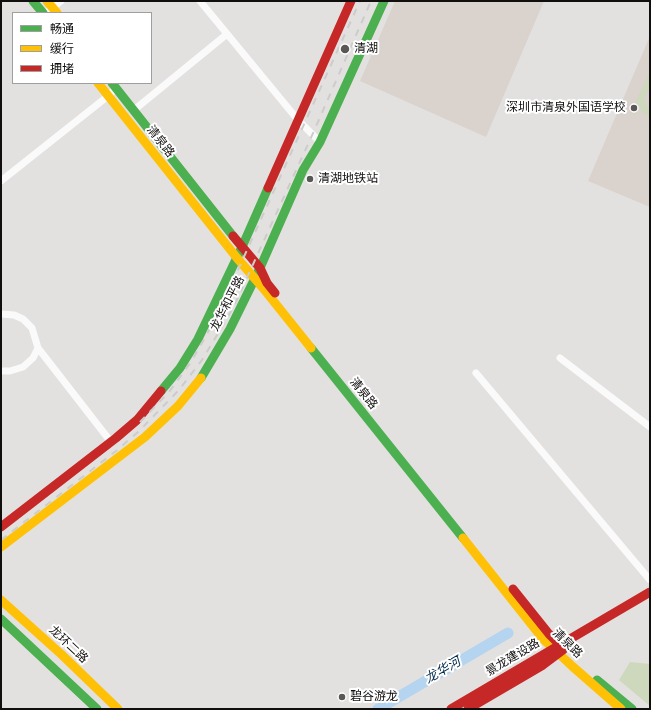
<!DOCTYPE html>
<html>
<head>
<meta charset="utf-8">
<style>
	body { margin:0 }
	#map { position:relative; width:651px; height:710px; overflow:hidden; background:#e3e1df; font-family:"Titillium Web","Noto Sans SC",sans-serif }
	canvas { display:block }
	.frame { position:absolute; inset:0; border:2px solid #110f0e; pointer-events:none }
	.legend { position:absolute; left:12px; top:12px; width:140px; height:72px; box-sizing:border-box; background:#fff; border:1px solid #a09f9f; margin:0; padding:5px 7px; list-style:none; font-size:12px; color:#110f0e }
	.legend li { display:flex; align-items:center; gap:8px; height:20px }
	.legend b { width:20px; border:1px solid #a09f9f }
</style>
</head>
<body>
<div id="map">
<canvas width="651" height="710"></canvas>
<div class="frame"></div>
<ul class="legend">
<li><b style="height:5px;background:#4caf50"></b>畅通</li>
<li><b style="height:5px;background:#ffc107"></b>缓行</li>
<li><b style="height:5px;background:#c62828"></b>拥堵</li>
</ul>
</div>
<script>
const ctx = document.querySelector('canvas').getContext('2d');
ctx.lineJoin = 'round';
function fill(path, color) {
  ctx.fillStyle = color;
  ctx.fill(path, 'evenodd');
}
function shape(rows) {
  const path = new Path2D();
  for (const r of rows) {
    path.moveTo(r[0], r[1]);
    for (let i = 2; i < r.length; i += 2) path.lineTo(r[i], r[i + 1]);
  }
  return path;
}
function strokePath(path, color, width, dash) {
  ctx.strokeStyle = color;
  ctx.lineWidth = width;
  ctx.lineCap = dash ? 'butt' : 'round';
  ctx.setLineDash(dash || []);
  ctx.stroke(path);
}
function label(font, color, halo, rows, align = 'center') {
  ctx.font = font + ' "Titillium Web","Noto Sans SC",sans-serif';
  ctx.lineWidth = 4;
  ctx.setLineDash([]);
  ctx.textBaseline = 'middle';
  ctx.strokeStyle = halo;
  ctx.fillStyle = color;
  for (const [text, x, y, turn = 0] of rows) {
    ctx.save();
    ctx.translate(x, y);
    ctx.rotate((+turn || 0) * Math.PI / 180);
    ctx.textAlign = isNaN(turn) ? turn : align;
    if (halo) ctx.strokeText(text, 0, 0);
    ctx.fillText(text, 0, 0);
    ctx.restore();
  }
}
const built = shape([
	[395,1,544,1,486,137,360,81],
	[650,36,650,207,588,181]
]);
const green = shape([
	[650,72,650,86,645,96,645,102,648,108,650,110,650,117,645,114,641,110,640,105,635,115,631,112],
	[630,662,650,664,650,706,619,680]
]);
const river = shape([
	[378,709,508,633]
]);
const street = shape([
	[200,1,298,120,320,142],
	[46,13,61,1],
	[134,110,227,34],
	[1,181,108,96,116,88],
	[1,314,14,315,23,319,32,328,38,348,111,442],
	[560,358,650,427],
	[1,371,10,371,23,367,33,358,38,348],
	[476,373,650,580]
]);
const fast = shape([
	[33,1,43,13],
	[112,83,233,236],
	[311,348,463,538],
	[201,378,230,329,260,268,303,170,320,142,384,1],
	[161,391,180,368,198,339,242,247,268,188],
	[1,619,97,709],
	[597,680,632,709]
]);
const slow = shape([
	[47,1,57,13],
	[98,83,237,258,263,288,311,348],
	[463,538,543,639,572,666,621,709],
	[1,547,145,437,178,406,201,378],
	[1,600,61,654,118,709]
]);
const jam = shape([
	[268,188,351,1],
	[233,236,260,268,267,283,275,293],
	[1,527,116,438,137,420,161,391],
	[513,589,549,634,558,643],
	[451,709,650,592],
	[468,709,543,665,563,650]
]);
const rail = shape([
	[140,422,169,392,191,362,206,336,223,303,360,1],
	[1,540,116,451,138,432,179,390,202,360,225,322,234,306,314,131,371,1]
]);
const markers = [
	[345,49,5,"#5a5857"],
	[634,108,4,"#5a5857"],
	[310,179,4,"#5a5857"],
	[342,697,4,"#5a5857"]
];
const poiNames = [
	["清湖",354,49],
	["深圳市清泉外国语学校",626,108,"right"],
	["清湖地铁站",318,179],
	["碧谷游龙",350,697]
];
const streetNames = [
	["清泉路",160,142,52],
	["龙华和平路",228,304,-63],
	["清泉路",363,394,51],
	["清泉路",567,644,44],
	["龙环二路",68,645,43],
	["景龙建设路",513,658,-31]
];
const waterNames = [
	["龙华河",443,671,-30]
];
fill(built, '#dad2cd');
fill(green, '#cdd8bd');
strokePath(river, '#b4d4f0', 11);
strokePath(street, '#fbfafa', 7);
strokePath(fast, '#4caf50', 9);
strokePath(slow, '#ffc107', 9);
strokePath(jam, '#c62828', 9);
strokePath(rail, '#cccccb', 2, [7, 7]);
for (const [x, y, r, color] of markers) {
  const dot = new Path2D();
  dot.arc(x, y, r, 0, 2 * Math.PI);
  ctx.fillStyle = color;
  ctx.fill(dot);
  strokePath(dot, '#fff', 1.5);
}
label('12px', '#110f0e', '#fff', poiNames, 'left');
label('12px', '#110f0e', '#fff', streetNames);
label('italic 13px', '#002c4d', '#fff', waterNames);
</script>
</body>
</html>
